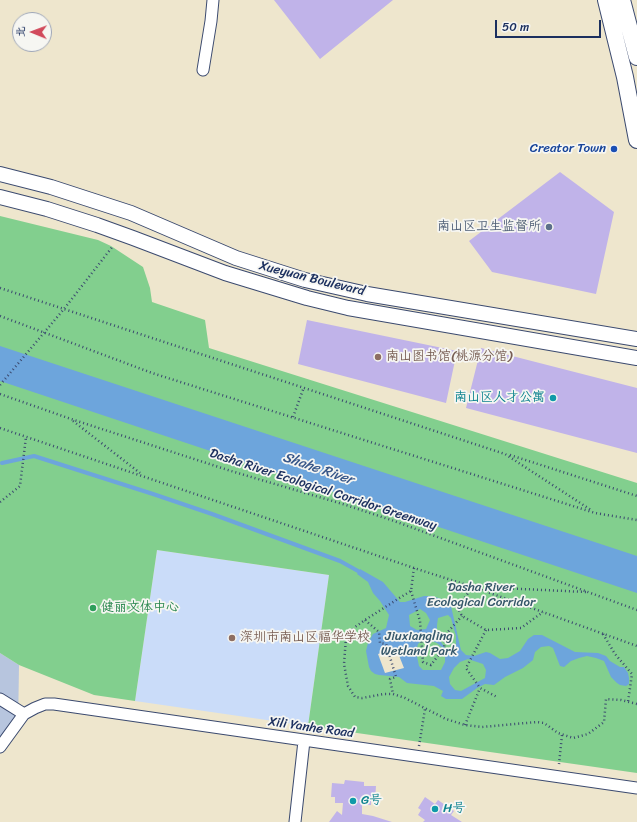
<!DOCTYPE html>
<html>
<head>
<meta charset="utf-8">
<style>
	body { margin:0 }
	#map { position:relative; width:637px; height:822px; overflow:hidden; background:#eee6cd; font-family:Sriracha,"LXGW WenKai TC",sans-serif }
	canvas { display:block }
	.north { position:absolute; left:12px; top:12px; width:40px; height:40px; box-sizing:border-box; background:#f6f6f2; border:1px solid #9ea6b7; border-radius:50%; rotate:271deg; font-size:11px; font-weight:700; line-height:16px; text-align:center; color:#1b2f5e }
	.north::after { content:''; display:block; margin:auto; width:14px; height:18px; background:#d1495b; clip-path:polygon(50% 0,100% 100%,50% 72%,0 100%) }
	.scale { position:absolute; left:495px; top:20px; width:106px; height:18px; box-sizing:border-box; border:2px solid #1b2f5e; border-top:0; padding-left:5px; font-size:12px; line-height:14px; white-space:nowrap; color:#1b2f5e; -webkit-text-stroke:3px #f6f6f2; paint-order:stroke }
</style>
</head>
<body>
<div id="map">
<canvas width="637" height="822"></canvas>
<div class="north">北</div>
<div class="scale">50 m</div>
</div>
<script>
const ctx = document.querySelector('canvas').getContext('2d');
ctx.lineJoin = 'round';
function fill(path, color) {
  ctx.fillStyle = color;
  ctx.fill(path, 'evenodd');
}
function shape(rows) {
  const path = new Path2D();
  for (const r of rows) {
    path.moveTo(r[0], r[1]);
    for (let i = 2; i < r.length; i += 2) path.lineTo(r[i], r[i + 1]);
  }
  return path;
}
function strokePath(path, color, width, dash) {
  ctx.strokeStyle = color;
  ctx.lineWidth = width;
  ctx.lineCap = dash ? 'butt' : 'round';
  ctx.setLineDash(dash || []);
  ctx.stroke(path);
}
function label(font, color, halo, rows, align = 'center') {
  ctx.font = font + ' Sriracha,"LXGW WenKai TC",sans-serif';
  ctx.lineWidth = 3.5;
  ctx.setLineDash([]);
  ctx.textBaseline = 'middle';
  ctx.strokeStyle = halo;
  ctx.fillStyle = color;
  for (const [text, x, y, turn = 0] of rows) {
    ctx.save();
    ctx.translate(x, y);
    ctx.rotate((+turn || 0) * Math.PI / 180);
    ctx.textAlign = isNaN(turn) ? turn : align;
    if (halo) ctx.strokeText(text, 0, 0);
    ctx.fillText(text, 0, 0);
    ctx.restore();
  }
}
const built = shape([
	[157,550,329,575,308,726,135,701]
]);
const industrial = shape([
	[0,653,19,665,18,730,0,747]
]);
const green = shape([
	[0,216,98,240,111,246,143,267,150,288,152,302,205,320,209,348,637,483,637,773,308,726,329,575,157,550,135,701,94,695,19,665,0,653]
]);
const water = shape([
	[0,346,637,556,637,593,0,381],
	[360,569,383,582,400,602,405,602,424,596,432,596,445,600,451,606,460,646,461,650,466,655,474,656,486,652,490,653,500,659,508,658,520,651,528,639,534,635,542,635,575,652,598,653,606,656,610,661,620,667,624,667,628,673,629,678,629,684,626,686,620,685,617,683,611,677,604,661,596,658,587,656,579,658,571,661,564,667,560,666,553,648,549,646,541,647,535,652,533,660,523,668,505,677,494,685,485,684,477,688,462,699,446,699,441,696,443,691,434,686,407,683,399,677,379,675,375,674,371,671,369,667,366,651,368,643,373,634,386,628,389,615,380,601,373,593,368,582,357,574],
	[420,609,426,613,430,620,426,629,417,630,410,626,409,615],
	[448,615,451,618,456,636,456,645,454,650,445,648,437,636,437,625,438,618],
	[422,640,430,640,437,643,443,648,445,656,445,662,441,670,423,670,419,666,416,651,418,644],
	[468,659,483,664,486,670,485,678,461,691,455,690,450,684,449,677,454,668,460,662]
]);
const pier = shape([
	[396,648,404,668,385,673,378,654]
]);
const stream = shape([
	[2,463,34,456,153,494,212,514,340,561,358,571]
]);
const building = shape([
	[274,0,393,0,320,59],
	[560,172,614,212,596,294,492,272,469,241],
	[307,320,457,351,446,403,298,364],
	[481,348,637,388,637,453,466,408],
	[345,780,364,782,364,786,376,786,375,800,371,799,371,805,362,805,362,814,373,816,392,822,329,822,337,811,342,815,343,803,335,803,335,797,331,797,332,783,344,784],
	[425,797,435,804,438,800,454,811,451,815,462,822,423,822,425,820,418,815,421,810,418,808]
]);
const path = shape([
	[0,288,505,454,591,510],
	[0,316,152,373,595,513,637,520],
	[0,385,64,309,113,246],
	[0,394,71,419,231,471,346,505,394,521,637,610],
	[293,417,304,387],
	[73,421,140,473],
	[0,428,414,568,479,589,637,646],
	[510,455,637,496],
	[0,502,20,486,26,437],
	[414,568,411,591,401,597,365,620,355,627,346,638,344,664,348,686,355,697,362,698,384,694,393,694,405,698,446,719,465,725,482,727,537,722,544,723,558,733,573,738,588,734,604,722,606,699,621,700,637,704],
	[472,587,458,608,462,616,486,630,521,628,543,612],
	[481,588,501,588,586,592],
	[411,591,420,621,423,662,431,665,444,648,446,634,462,616],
	[365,620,379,632,380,643,386,644,396,677,390,679,393,694],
	[486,630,466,668,480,688,497,697],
	[603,634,615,654,632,674,628,702],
	[465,725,480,688],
	[419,746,425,709],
	[559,764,562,735]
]);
const minor = shape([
	[203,70,211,21,213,0],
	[0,699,24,714],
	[0,747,24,714,35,708,45,704,54,704,637,788],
	[295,822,304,741]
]);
const tertiary = shape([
	[0,174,51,187,131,213,236,258,305,280,367,294,637,339],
	[0,197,47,209,97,225,133,238,225,273,307,298,348,308,637,358]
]);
const secondary = shape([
	[606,0,625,77,637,140],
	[622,0,637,57]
]);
const markers = [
	[614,149,4,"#1a4fb4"],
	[549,227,4,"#5c6f8a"],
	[378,357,4,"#8d6e63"],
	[553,398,4,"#0f9aa8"],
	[93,608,4,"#2e9e5b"],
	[232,638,4,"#8d6e63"],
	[353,801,4,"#0f9aa8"],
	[435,809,4,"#0f9aa8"]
];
const transitNames = [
	["Creator Town",606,149]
];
const serviceNames = [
	["南山区卫生监督所",541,227]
];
const streetNames = [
	["Xueyuan Boulevard",312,279,14],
	["Dasha River Ecological Corridor Greenway",323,490,18],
	["Xili Yanhe Road",311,728,8]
];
const educationNames = [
	["南山图书馆(桃源分馆)",386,357],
	["深圳市南山区福华学校",240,638]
];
const cultureNames = [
	["南山区人才公寓",545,398,"right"],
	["G号",361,801],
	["H号",443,809]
];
const parkNames = [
	["Dasha River",481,588],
	["Ecological Corridor",481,603],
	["Jiuxiangling",419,637],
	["Wetland Park",419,652]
];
const leisureNames = [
	["健丽文体中心",101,608]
];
const waterNames = [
	["Shahe River",318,469,19]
];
fill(built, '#cadcf9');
fill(industrial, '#b7c5de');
fill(green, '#82cf8e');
fill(water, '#6da5dc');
fill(pier, '#eee6cd');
strokePath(stream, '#6da5dc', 4);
fill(building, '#c0b3e9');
strokePath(minor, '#3b4a6f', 13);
strokePath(tertiary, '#3b4a6f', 16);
strokePath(secondary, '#3b4a6f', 18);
strokePath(path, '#3b4a6f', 2.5, [1, 3]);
strokePath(minor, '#fff', 11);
strokePath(tertiary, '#fff', 14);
strokePath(secondary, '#fff', 16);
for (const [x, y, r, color] of markers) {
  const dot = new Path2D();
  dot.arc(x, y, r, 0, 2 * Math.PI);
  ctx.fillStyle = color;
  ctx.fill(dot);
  strokePath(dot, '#f6f6f2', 1.5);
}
label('13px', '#164399', '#f6f6f2', transitNames, 'right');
label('13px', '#4e5e75', '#f6f6f2', serviceNames, 'right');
label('13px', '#1b2f5e', '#f6f6f2', streetNames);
label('13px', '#785e54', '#f6f6f2', educationNames, 'left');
label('13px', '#0d838f', '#f6f6f2', cultureNames, 'left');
label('13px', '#35576a', '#f6f6f2', parkNames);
label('13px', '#27864d', '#f6f6f2', leisureNames, 'left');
label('italic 14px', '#38588a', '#f6f6f2', waterNames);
</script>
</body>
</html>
